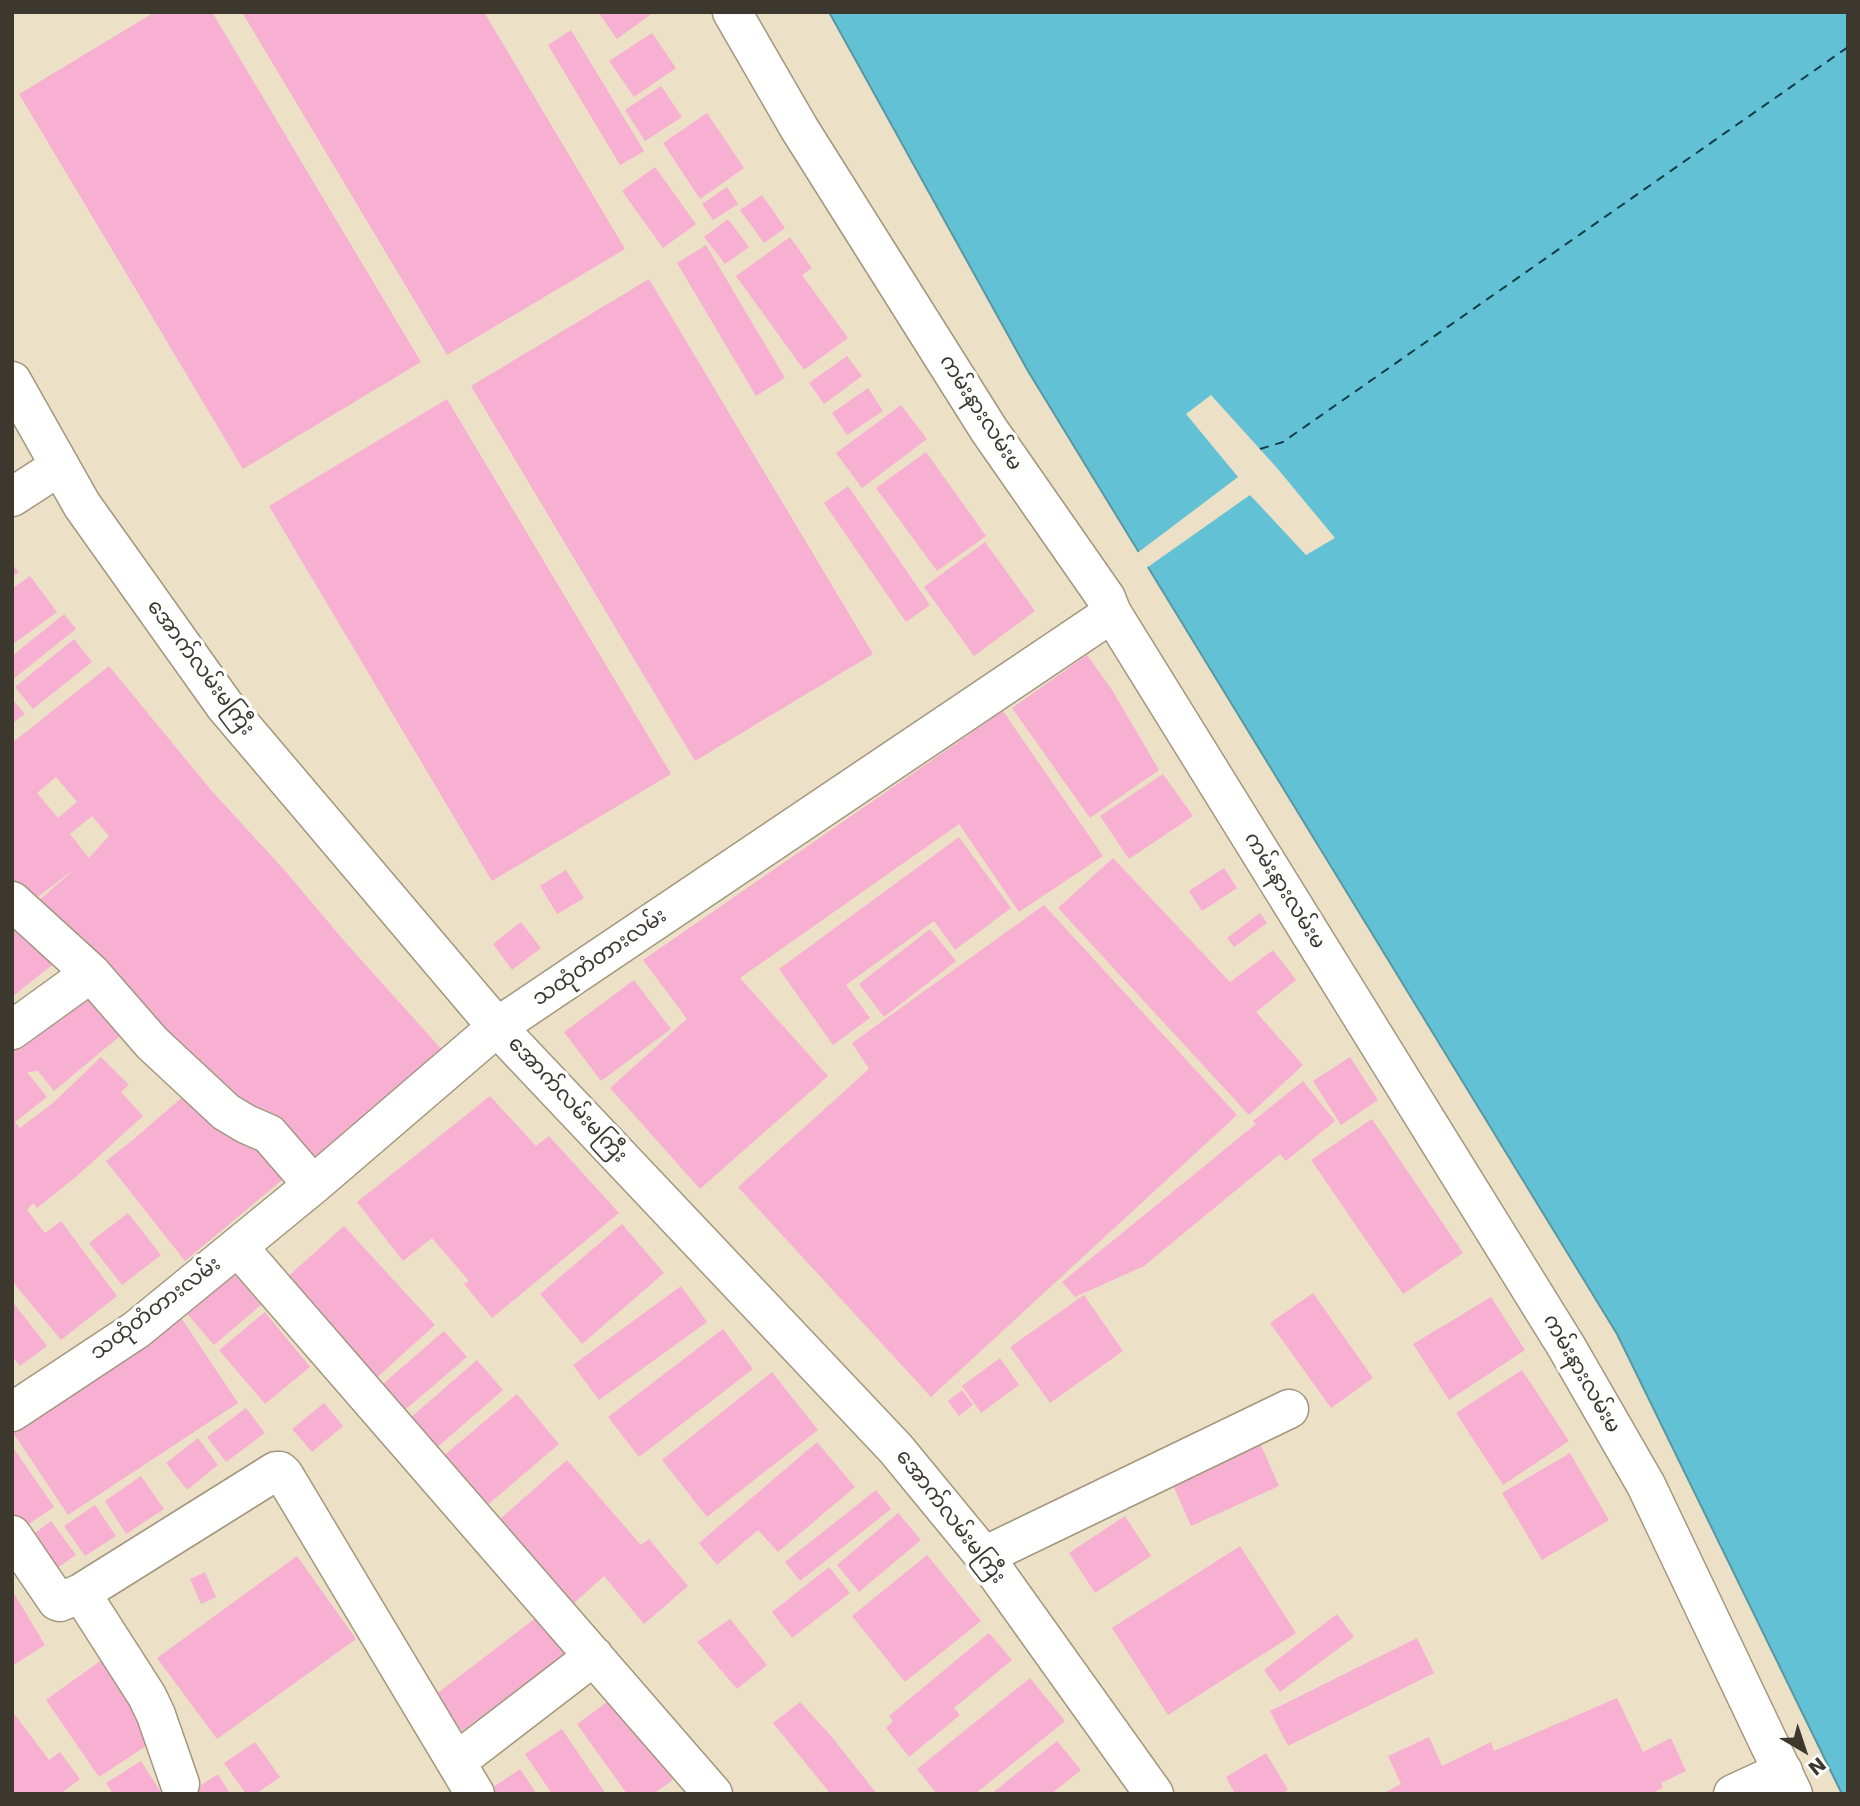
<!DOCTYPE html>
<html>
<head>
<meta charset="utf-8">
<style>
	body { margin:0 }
	#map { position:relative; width:1860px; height:1806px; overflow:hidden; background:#ece0c6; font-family:"DejaVu Sans",sans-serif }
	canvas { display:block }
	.frame { position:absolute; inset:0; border:14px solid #3c382d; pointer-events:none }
	.north { position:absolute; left:1769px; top:1715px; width:70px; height:70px; -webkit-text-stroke:5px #fff; paint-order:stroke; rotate:141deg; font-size:19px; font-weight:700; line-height:28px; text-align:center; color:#3c382d }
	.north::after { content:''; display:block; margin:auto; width:24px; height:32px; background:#3c382d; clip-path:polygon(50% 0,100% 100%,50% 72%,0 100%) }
</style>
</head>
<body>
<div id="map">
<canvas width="1860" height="1806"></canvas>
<div class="frame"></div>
<div class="north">N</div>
</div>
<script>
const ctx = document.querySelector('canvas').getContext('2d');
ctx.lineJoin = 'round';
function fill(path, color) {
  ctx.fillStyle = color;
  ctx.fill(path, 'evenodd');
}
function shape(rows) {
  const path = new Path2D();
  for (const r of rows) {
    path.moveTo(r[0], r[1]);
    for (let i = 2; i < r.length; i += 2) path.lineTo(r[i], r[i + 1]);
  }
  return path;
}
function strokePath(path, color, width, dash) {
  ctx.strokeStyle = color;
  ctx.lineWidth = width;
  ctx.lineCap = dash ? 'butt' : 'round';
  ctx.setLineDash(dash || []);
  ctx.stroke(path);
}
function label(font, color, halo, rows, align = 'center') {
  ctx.font = font + ' "DejaVu Sans","Noto Sans Myanmar",sans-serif';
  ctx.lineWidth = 7;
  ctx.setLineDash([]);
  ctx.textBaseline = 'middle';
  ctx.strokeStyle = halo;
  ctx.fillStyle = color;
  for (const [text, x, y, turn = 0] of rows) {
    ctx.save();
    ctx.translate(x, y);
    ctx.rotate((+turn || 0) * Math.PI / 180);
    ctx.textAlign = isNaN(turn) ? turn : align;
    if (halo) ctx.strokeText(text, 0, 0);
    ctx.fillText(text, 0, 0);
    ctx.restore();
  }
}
const water = shape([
	[829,12,1848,12,1848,1794,1842,1794,1617,1334,1028,371,829,12]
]);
const pier = shape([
	[1211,395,1277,468,1335,538,1306,555,1250,495,1145,569,1136,554,1238,477,1186,414]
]);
const ferry = shape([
	[1260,449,1283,442,1848,47]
]);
const building = shape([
	[155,12,212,12,421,362,243,469,19,94],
	[242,12,484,12,625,249,447,355],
	[598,12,654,12,617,39],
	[571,30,644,151,620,165,548,45],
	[652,33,676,68,634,97,609,61],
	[661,86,682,117,645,141,625,110],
	[707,113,744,168,700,199,663,143],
	[655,167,696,224,663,248,622,191],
	[727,187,738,204,713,220,702,204],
	[762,195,785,228,764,243,740,210],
	[728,219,749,247,725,264,704,237],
	[790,237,812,268,802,275,848,338,804,370,736,276],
	[706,245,785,378,756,396,677,263],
	[649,279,873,654,695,761,471,386],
	[847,356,862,376,824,404,809,383],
	[868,388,883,411,847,435,832,413],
	[447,399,671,774,492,881,269,506],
	[901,405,927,439,862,488,836,453],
	[926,452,986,536,937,571,876,488],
	[848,486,930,605,906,622,824,503],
	[985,542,1035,611,974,656,924,587],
	[12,564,19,572,12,577],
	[30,576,57,612,12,645,12,589],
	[64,614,76,629,12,680,12,656],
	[74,639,92,662,33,709,15,687],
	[1087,655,1112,690,1159,770,1090,818,1012,708],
	[109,666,211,790,287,873,346,943,444,1052,310,1169,241,1108,37,902,77,867,22,909,12,897,12,743],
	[56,777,77,802,58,818,37,793],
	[92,816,109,836,89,858,70,834],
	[12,699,25,714,12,724],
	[1003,711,1103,856,1019,912,959,824,740,978,828,1076,700,1189,610,1088,687,1019,643,960],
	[1163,774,1193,816,1129,859,1100,816],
	[959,837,1011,908,955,950,934,921,846,985,870,1018,833,1045,779,969],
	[1113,858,1230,982,1273,950,1296,980,1256,1012,1303,1065,1249,1115,1058,908],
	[1224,868,1237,888,1202,911,1189,891],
	[566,870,584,898,557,914,540,886],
	[1044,905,1237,1115,931,1397,738,1187,869,1069,852,1043],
	[12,906,62,957,12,997],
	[1260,913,1267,923,1234,947,1227,938],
	[521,922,541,948,512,970,493,944],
	[930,929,956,961,884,1017,859,984],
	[92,980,132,1026,54,1091,38,1071,27,1072,47,1097,15,1122,20,1128,54,1102,101,1057,129,1085,121,1092,143,1116,77,1176,37,1208,33,1203,27,1210,45,1233,61,1221,117,1296,61,1340,12,1281,12,1038],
	[634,980,671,1029,601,1081,564,1032],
	[1350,1057,1378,1100,1341,1125,1313,1081],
	[1303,1081,1335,1121,1286,1161,1280,1154,1144,1266,1075,1297,1062,1282,1256,1124,1253,1121],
	[195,1086,294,1170,185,1261,106,1161,134,1139],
	[490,1096,536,1146,549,1136,619,1213,492,1318,464,1284,469,1281,432,1238,403,1261,357,1202],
	[1372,1119,1463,1253,1403,1294,1311,1160],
	[128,1213,161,1255,122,1285,89,1243],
	[622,1224,664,1273,582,1344,540,1294],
	[344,1226,435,1325,373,1381,282,1282],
	[228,1267,261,1305,214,1345,181,1307],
	[681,1286,707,1322,599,1400,573,1365],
	[1313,1293,1373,1378,1331,1408,1270,1323],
	[1084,1295,1123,1351,1050,1403,1010,1347],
	[1491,1297,1525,1350,1449,1400,1413,1344],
	[12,1301,47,1346,20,1366,12,1356],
	[265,1312,310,1367,265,1404,219,1350],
	[178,1313,238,1403,68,1515,12,1431],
	[723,1329,753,1369,639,1457,608,1417],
	[444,1331,467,1357,398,1416,376,1390],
	[1000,1358,1019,1385,981,1413,962,1386],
	[477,1360,503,1390,434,1450,408,1420],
	[1522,1370,1569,1441,1503,1485,1456,1413],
	[772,1372,818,1430,707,1517,662,1460],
	[962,1390,973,1405,959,1416,948,1401],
	[517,1394,559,1444,484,1508,441,1458],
	[324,1403,343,1426,312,1452,292,1429],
	[246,1408,265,1433,226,1462,207,1437],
	[198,1438,218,1465,187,1490,166,1463],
	[817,1442,855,1487,778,1552,758,1530,717,1565,699,1543],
	[1260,1443,1279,1486,1191,1526,1172,1483],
	[12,1446,54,1507,17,1532,12,1525],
	[1570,1453,1609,1520,1542,1560,1502,1493],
	[567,1460,641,1545,649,1539,688,1586,644,1624,604,1576,573,1604,499,1520],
	[141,1476,164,1509,126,1534,105,1501],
	[876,1490,891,1509,800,1581,785,1562],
	[95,1505,116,1536,85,1556,64,1526],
	[898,1513,921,1540,859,1592,837,1565],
	[1125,1516,1151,1556,1095,1593,1069,1553],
	[51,1521,76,1555,48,1574,24,1541],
	[1240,1546,1296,1633,1168,1715,1112,1628],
	[927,1555,981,1621,905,1682,852,1616],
	[297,1556,356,1639,217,1739,157,1658],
	[829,1567,850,1593,792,1638,772,1612],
	[205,1572,216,1597,201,1604,190,1579],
	[12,1590,45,1645,12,1666],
	[541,1614,569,1651,462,1731,435,1695],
	[1337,1614,1354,1637,1280,1692,1264,1670],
	[730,1619,767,1665,737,1689,697,1642],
	[989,1633,1012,1660,954,1708,960,1715,909,1757,886,1728,893,1721,889,1716],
	[1417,1638,1434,1673,1288,1746,1270,1711],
	[107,1656,161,1736,99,1777,46,1700],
	[1030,1678,1065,1721,975,1794,937,1794,917,1769],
	[614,1697,673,1780,653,1794,627,1794,577,1724],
	[1617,1698,1643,1752,1671,1738,1686,1771,1661,1783,1663,1788,1650,1794,1382,1794,1401,1784,1388,1756,1429,1737,1442,1766,1491,1742,1494,1751],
	[800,1702,831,1736,877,1794,827,1794,829,1792,773,1723],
	[12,1711,49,1760,60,1752,80,1779,63,1792,64,1794,12,1794],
	[562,1729,606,1794,552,1794,525,1754],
	[1057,1741,1081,1770,1051,1794,991,1794],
	[255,1742,280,1777,256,1794,246,1794,224,1763],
	[1266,1753,1288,1790,1282,1794,1235,1794,1226,1777],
	[141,1761,162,1794,113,1794,106,1783],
	[520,1769,537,1794,483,1794],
	[218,1774,230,1794,188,1794]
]);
const minor = shape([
	[12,497,60,466],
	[12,901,91,973,152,1043,226,1112,246,1124,269,1134,313,1185],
	[12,1030,91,973],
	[238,1247,713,1794],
	[12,1412,136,1330,313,1185,497,1027,1112,613],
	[12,1535,57,1601,60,1602,81,1593,276,1471,280,1471,284,1475,475,1794],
	[984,1556,1289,1409],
	[81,1593,147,1696,156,1715,180,1784],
	[456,1762,594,1656],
	[1733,1794,1783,1771]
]);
const major = shape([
	[732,12,799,128,989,430,1106,598,1112,613,1566,1346,1646,1485,1793,1794],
	[12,381,82,505,225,706,497,1027,896,1449,984,1556,1154,1794]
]);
const streetNames = [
	["ကမ်းနားလမ်းမ",980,413,57],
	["အောက်လမ်းမကြီး",200,668,53],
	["ကမ်းနားလမ်းမ",1284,891,58],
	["သထုံတံတားလမ်း",600,958,-34],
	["အောက်လမ်းမကြီး",567,1100,47],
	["သထုံတံတားလမ်း",156,1309,-37],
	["ကမ်းနားလမ်းမ",1581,1374,60],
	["အောက်လမ်းမကြီး",950,1517,52]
];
fill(water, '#63c1d6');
strokePath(water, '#5798a3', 2);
fill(pier, '#ece0c6');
strokePath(ferry, '#103d46', 2, [9, 7]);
fill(building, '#f8b0d2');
strokePath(minor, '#a2977e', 41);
strokePath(major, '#a2977e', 41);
strokePath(minor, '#fff', 38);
strokePath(major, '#fff', 38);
label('21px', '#3c382d', '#fff', streetNames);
</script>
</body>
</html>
